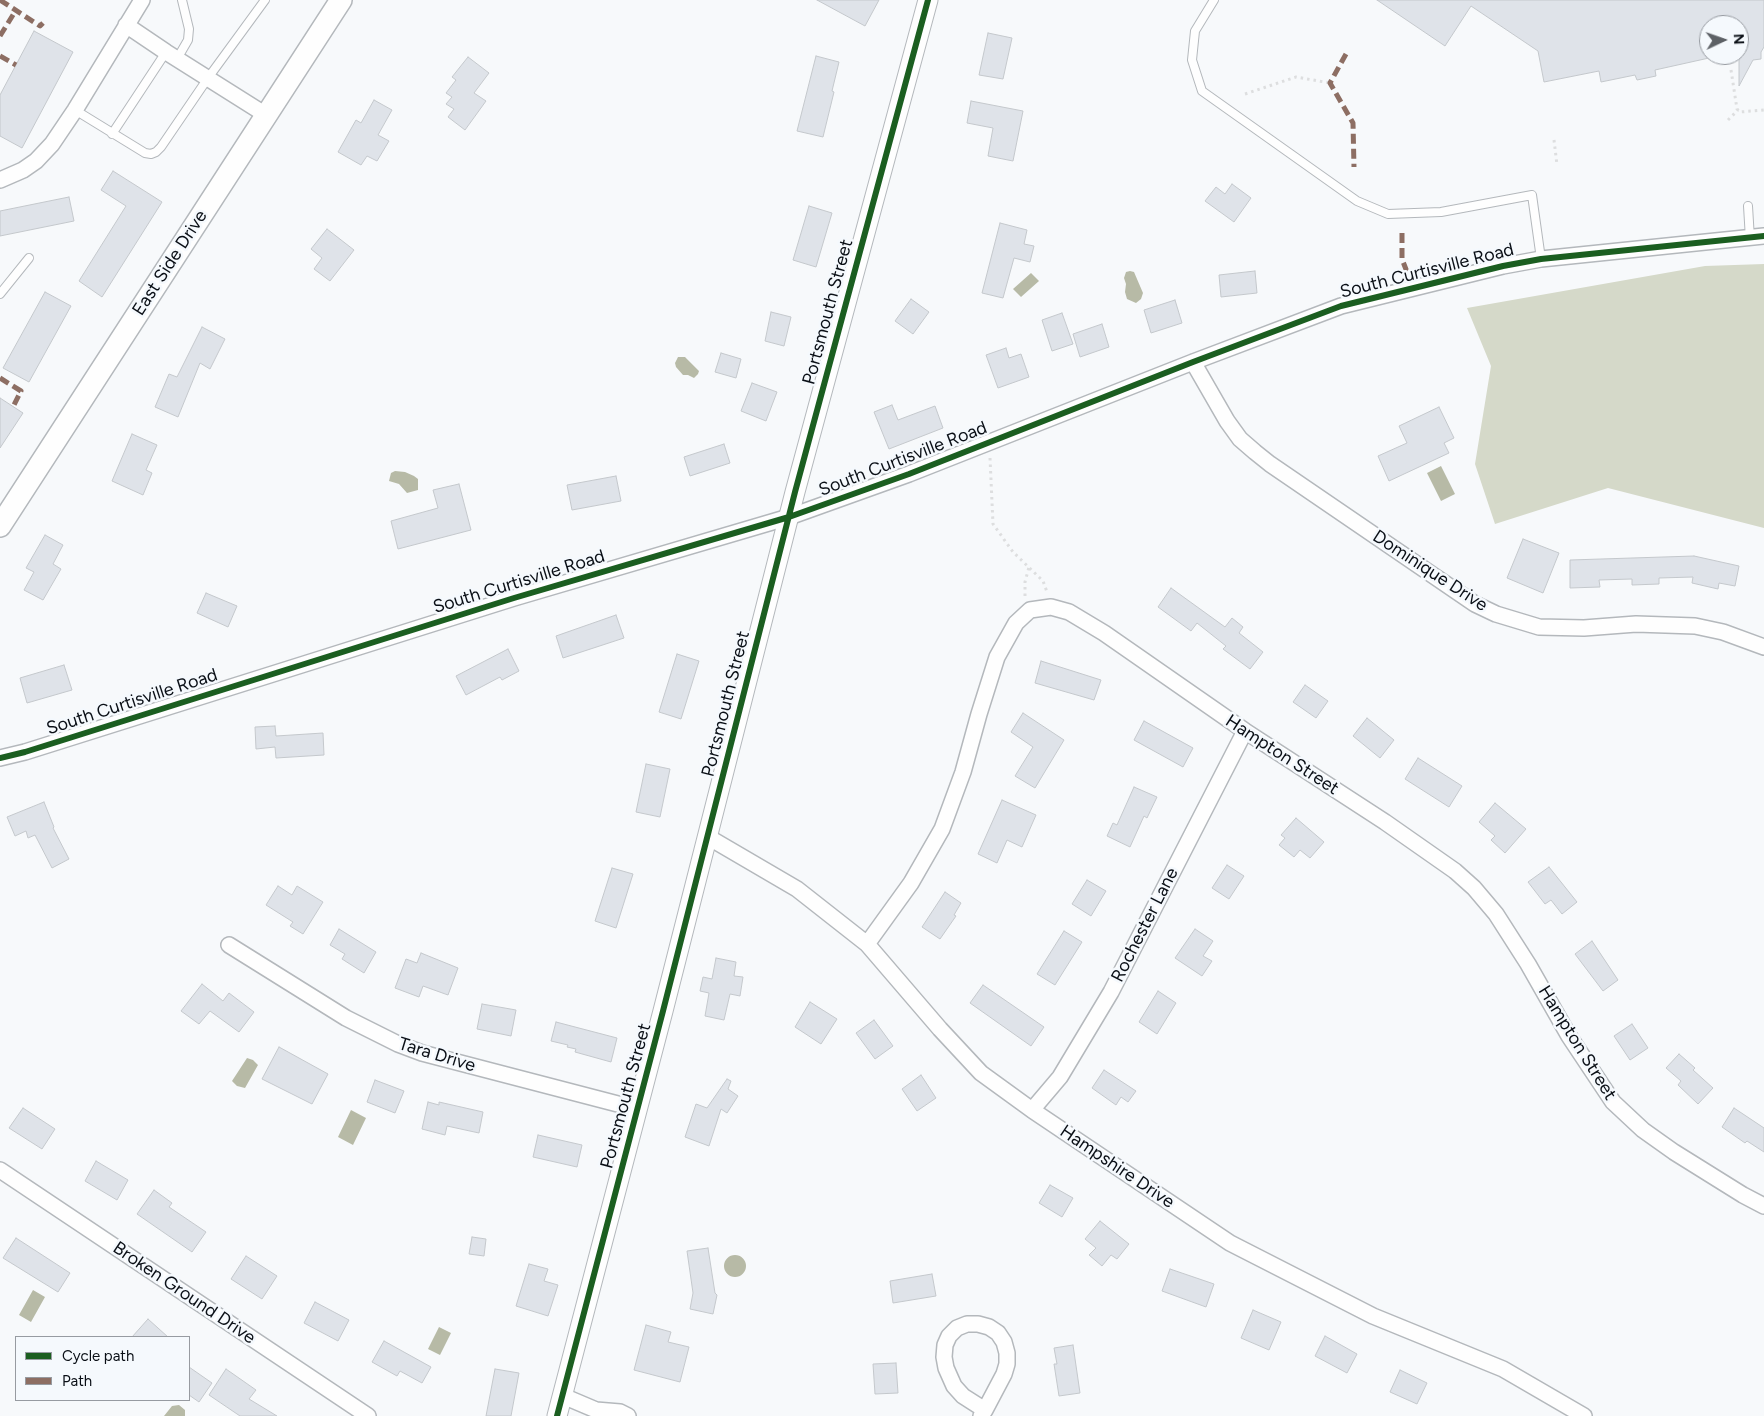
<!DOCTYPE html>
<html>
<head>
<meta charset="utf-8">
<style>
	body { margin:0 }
	#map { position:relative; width:1764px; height:1416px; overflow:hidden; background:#f7f9fb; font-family:Figtree,sans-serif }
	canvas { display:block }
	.legend { position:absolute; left:15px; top:1336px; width:175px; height:65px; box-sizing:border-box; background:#f5f9fd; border:1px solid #979ba1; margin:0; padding:6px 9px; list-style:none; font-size:15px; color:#0a0f16 }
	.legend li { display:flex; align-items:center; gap:10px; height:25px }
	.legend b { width:25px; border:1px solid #979ba1 }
	.north { position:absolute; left:1699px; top:15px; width:50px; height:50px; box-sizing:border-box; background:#f5f9fd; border:1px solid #979ba1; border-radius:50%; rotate:87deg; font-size:14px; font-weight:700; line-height:20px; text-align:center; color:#0a0f16 }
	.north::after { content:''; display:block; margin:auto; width:18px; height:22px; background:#5d6166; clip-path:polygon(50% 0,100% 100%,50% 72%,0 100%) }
</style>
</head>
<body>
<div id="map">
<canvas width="1764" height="1416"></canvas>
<ul class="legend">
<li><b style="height:6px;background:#1b5e20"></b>Cycle path</li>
<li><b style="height:6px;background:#8d6e63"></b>Path</li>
</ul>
<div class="north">N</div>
</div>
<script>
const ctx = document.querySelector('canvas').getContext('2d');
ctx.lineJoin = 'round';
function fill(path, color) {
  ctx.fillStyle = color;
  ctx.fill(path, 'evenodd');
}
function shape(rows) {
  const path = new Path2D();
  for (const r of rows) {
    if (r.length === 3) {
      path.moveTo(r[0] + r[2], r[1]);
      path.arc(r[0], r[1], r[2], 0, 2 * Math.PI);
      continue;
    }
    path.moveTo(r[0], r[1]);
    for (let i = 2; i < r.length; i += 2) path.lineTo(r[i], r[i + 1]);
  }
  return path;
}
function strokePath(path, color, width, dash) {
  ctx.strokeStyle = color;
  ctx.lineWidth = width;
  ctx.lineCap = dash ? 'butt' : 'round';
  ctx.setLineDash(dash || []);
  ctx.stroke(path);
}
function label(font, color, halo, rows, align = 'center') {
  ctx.font = font + ' Figtree,sans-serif';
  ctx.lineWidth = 5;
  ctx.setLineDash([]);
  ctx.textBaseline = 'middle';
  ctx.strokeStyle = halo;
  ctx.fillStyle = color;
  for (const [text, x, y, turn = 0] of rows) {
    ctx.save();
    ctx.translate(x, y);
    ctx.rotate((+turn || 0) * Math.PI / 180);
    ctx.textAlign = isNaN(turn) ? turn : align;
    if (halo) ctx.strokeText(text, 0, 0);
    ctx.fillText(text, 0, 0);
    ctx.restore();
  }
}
const forest = shape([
	[1764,264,1764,528,1608,488,1495,524,1475,464,1491,366,1467,308,1705,266]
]);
const water = shape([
	[1130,271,1134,272,1143,293,1141,299,1136,303,1127,299,1125,292,1126,284,1124,278,1126,272],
	[1031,273,1039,281,1021,297,1013,289],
	[678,357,685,357,699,371,698,374,694,378,688,375,683,375,676,367,675,363],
	[1441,466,1455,494,1441,501,1427,473],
	[395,471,405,472,414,476,418,479,418,490,407,493,399,484,389,481,391,473],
	[247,1058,253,1060,258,1065,245,1088,237,1086,232,1081],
	[351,1110,366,1118,353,1145,338,1137],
	[735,1266,11],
	[33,1290,45,1297,31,1322,19,1315],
	[439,1327,451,1333,440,1355,428,1349],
	[179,1405,185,1410,185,1416,164,1416,172,1406]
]);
const building = shape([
	[817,0,879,0,865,26,817,0],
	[1377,0,1764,0,1764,47,1761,52,1761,59,1753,60,1739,86,1739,25,1709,25,1709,58,1655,70,1656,76,1637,80,1635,75,1601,82,1599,71,1544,82,1538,51,1471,6,1445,46,1377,0],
	[34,31,73,52,22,148,0,136,0,95,34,31],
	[988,33,1012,38,1003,79,979,75,988,33],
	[816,56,839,62,832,91,834,92,823,137,797,131,816,56],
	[468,57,489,73,474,93,486,101,465,130,448,117,454,109,446,104,452,97,446,93,456,80,452,77,468,57],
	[374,100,392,110,378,135,389,141,377,161,367,156,361,165,338,152,356,120,361,123,374,100],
	[971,101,1023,111,1013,161,988,156,993,128,967,123,971,101],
	[113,171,162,202,102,297,79,281,126,206,101,190,113,171],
	[1232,184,1251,198,1234,222,1205,201,1216,187,1225,194,1232,184],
	[69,197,74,221,0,236,0,211,69,197],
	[809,206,832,213,816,267,793,260,809,206],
	[1000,223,1027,230,1024,244,1034,246,1030,262,1014,258,1003,298,982,293,1000,223],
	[327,229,354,250,330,281,314,269,322,258,311,249,327,229],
	[1255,271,1257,293,1221,297,1219,275,1255,271],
	[45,292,71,306,29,382,3,368,45,292],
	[911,299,929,312,913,334,895,321,911,299],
	[1175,300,1182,323,1151,333,1144,310,1175,300],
	[771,312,791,317,784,346,765,341,771,312],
	[1062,313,1073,344,1052,351,1042,320,1062,313],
	[1102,324,1109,347,1080,357,1073,334,1102,324],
	[202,327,225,339,210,369,200,363,178,417,155,407,169,374,177,377,202,327],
	[1006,348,1009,358,1021,354,1029,377,998,388,986,355,1006,348],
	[721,353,741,359,736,378,715,372,721,353],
	[752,383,777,392,766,421,741,411,752,383],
	[0,398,23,413,0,448,0,398],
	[892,405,898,420,935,406,943,428,889,449,874,412,892,405],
	[1439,407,1454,438,1444,443,1449,453,1389,481,1378,456,1407,443,1399,426,1439,407],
	[132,434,157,445,146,470,152,473,143,495,112,481,132,434],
	[724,444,730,463,690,476,684,457,724,444],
	[616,476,621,501,572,510,567,485,616,476],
	[459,484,471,530,398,549,391,521,438,508,433,490,459,484],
	[45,535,63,545,53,564,61,569,43,600,24,590,34,572,26,568,45,535],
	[1523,539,1559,553,1543,593,1507,578,1523,539],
	[1694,556,1739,566,1735,586,1719,583,1718,589,1692,583,1693,577,1659,578,1659,584,1632,585,1632,579,1599,580,1600,587,1570,588,1570,560,1694,556],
	[1171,588,1225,627,1232,618,1243,627,1239,633,1263,652,1250,669,1223,649,1226,646,1197,623,1191,631,1158,607,1171,588],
	[206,593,237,606,228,627,197,613,206,593],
	[616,615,624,638,563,658,556,636,616,615],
	[508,649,519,671,502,680,500,677,466,695,456,676,508,649],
	[677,654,699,661,681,719,659,712,677,654],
	[1041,661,1101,680,1094,700,1035,683,1041,661],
	[64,665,72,690,27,703,20,678,64,665],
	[1305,685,1328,701,1316,718,1293,702,1305,685],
	[1023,713,1064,740,1035,788,1015,776,1033,747,1011,732,1023,713],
	[1367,718,1394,740,1380,758,1353,736,1367,718],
	[1144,721,1193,748,1183,767,1134,740,1144,721],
	[275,726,276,736,323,733,324,755,276,758,275,747,256,749,255,727,275,726],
	[1418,758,1462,786,1449,807,1405,779,1418,758],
	[646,764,670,769,660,817,636,812,646,764],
	[1134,787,1157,797,1147,818,1144,816,1130,847,1107,836,1113,823,1117,825,1134,787],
	[1002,800,1036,815,1022,847,1007,840,997,863,978,854,1002,800],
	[44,802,54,827,53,828,69,859,52,868,35,835,28,838,26,831,15,836,7,817,44,802],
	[1495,803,1526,829,1505,853,1491,840,1495,836,1479,822,1495,803],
	[1296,818,1324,842,1310,858,1300,850,1294,857,1279,845,1285,838,1281,835,1296,818],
	[1227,865,1244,876,1229,899,1212,888,1227,865],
	[1549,867,1577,902,1562,914,1551,900,1545,904,1528,882,1549,867],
	[612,868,633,874,616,928,595,921,612,868],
	[1087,880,1106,891,1091,916,1072,904,1087,880],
	[278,886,292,895,297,886,323,902,303,934,290,926,293,922,266,905,278,886],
	[945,892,961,903,954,915,956,916,940,939,922,927,945,892],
	[339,929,376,952,364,973,342,959,345,954,330,945,339,929],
	[1195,929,1213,941,1203,956,1212,961,1202,976,1175,958,1195,929],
	[1064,931,1082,942,1055,985,1037,974,1064,931],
	[1592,941,1618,980,1603,991,1575,954,1592,941],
	[421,953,458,968,448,995,423,986,419,997,395,988,406,959,417,963,421,953],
	[716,958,736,962,734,976,743,977,740,996,730,994,724,1020,705,1016,709,993,700,991,703,977,712,979,716,958],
	[202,984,223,1001,229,993,254,1012,239,1032,210,1011,199,1024,181,1011,202,984],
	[983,985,1044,1027,1031,1046,970,1003,983,985],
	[1158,991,1176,1003,1157,1034,1139,1022,1158,991],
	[810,1002,837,1019,821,1044,795,1027,810,1002],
	[482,1004,516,1010,511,1036,477,1029,482,1004],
	[874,1020,893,1046,875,1059,856,1033,874,1020],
	[556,1022,617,1038,611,1062,575,1052,576,1049,567,1047,568,1045,551,1041,556,1022],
	[1632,1024,1648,1048,1630,1060,1614,1036,1632,1024],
	[279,1047,328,1074,312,1104,262,1079,279,1047],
	[1679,1054,1695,1068,1693,1070,1713,1088,1698,1104,1678,1085,1681,1081,1666,1068,1679,1054],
	[1104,1070,1136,1091,1128,1102,1121,1097,1116,1105,1092,1088,1104,1070],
	[921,1075,936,1098,917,1111,902,1089,921,1075],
	[727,1079,731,1081,728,1089,738,1096,727,1113,721,1109,709,1146,685,1137,696,1104,707,1108,727,1079],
	[375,1080,404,1091,395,1113,367,1102,375,1080],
	[428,1102,439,1105,439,1102,483,1112,479,1133,447,1126,445,1135,422,1129,428,1102],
	[23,1108,55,1129,42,1149,9,1128,23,1108],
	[1734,1108,1764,1128,1764,1152,1747,1141,1745,1143,1722,1127,1734,1108],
	[538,1135,582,1145,577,1167,533,1157,538,1135],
	[96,1161,128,1180,117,1200,85,1181,96,1161],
	[1050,1185,1073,1198,1062,1217,1039,1203,1050,1185],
	[154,1190,172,1203,169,1207,206,1232,192,1252,137,1214,154,1190],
	[1100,1221,1129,1244,1117,1259,1111,1255,1102,1266,1089,1255,1096,1248,1085,1239,1100,1221],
	[472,1237,486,1239,484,1256,469,1254,472,1237],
	[16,1238,70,1273,58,1292,3,1258,16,1238],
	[708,1248,715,1293,717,1295,713,1314,690,1309,693,1293,687,1251,708,1248],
	[246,1256,277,1276,262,1299,231,1279,246,1256],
	[529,1264,548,1269,544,1281,558,1285,548,1316,516,1306,529,1264],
	[1170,1269,1214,1284,1206,1307,1162,1291,1170,1269],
	[932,1274,936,1296,893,1303,890,1281,932,1274],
	[315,1302,349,1320,338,1341,304,1323,315,1302],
	[1253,1310,1281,1322,1269,1350,1241,1338,1253,1310],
	[148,1319,168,1337,132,1337,148,1319],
	[646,1325,671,1332,668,1342,689,1347,680,1382,634,1370,646,1325],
	[1325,1336,1357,1354,1347,1373,1315,1356,1325,1336],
	[384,1341,431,1367,422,1383,400,1371,397,1376,372,1362,384,1341],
	[1073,1345,1080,1393,1059,1396,1054,1364,1057,1364,1054,1348,1073,1345],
	[896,1363,898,1393,875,1394,873,1364,896,1363],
	[189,1367,212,1383,199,1402,189,1395,189,1367],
	[226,1369,256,1390,249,1399,277,1416,240,1416,209,1395,226,1369],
	[495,1369,519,1373,511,1416,486,1416,495,1369],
	[1400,1370,1427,1383,1417,1404,1390,1392,1400,1370]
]);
const path = shape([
	[1731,70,1737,109,1740,112,1764,110],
	[1245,94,1296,77,1330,83],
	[1728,120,1738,110],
	[1554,140,1557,165],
	[990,458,993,524,1013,552,1043,581,1047,592],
	[1025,596,1025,582,1029,567]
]);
const service = shape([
	[1214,0,1195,31,1192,60,1202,91,1357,201,1388,214,1441,212,1532,195,1541,259],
	[177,59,188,40,189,29,182,0],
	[75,110,145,153,151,154,156,152,161,147,208,78,265,0],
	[112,134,166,52],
	[1748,206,1750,239],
	[0,294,29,258]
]);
const minor = shape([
	[126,25,166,52,266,115],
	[0,180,23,170,36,161,52,144,75,110,142,0],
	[1193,362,1227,421,1240,439,1255,452,1270,464,1475,604,1496,614,1539,627,1584,628,1636,624,1695,626,1723,632,1764,647],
	[0,758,25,752,514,598,789,517,909,474,1193,362,1341,306,1503,266,1541,259,1764,236],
	[708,837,797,889,867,944,940,1029,981,1073,1032,1110,1230,1243,1373,1316,1503,1369,1584,1416],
	[867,944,911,883,942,829,963,772,979,714,997,657,1016,623,1030,610,1051,607,1069,612,1104,633,1245,731,1385,822,1455,871,1474,888,1496,914,1528,964,1569,1036,1613,1102,1643,1130,1674,1152,1743,1195,1764,1206],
	[229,945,346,1018,398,1044,422,1053,637,1109],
	[1032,1110,1060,1077,1111,992,1245,731],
	[0,1170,368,1416],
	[563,1396,596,1410,620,1412,628,1416],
	[981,1416,985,1410,1004,1374,1007,1364,1007,1353,1004,1342,998,1333,989,1327,978,1324,967,1324,957,1328,949,1336,945,1345,944,1357,946,1368,954,1386,963,1396,985,1410]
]);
const tertiary = shape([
	[557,1416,663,1011,795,492,928,0]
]);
const secondary = shape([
	[0,526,341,0]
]);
const quiet = shape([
	[0,0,40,26,43,23],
	[0,36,16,10],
	[1346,54,1330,83,1353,123,1354,167],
	[0,56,16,65],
	[1402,233,1402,259,1407,272],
	[0,378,21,391,13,407]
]);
const cycleway = shape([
	[0,758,25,752,514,598,789,517,909,474,1193,362,1341,306,1503,266,1541,259,1764,236],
	[557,1416,663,1011,795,492,928,0]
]);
const streetNames = [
	["East Side Drive",170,263,-57],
	["South Curtisville Road",1427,271,-14],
	["Portsmouth Street",828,312,-75],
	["South Curtisville Road",903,459,-21],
	["Dominique Drive",1430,571,33],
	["South Curtisville Road",519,582,-17],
	["South Curtisville Road",132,702,-18],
	["Portsmouth Street",726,704,-76],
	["Hampton Street",1282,755,33],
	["Rochester Lane",1145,925,-63],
	["Hampton Street",1577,1043,58],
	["Tara Drive",437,1055,17],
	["Portsmouth Street",626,1096,-75],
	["Hampshire Drive",1117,1167,34],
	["Broken Ground Drive",184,1293,34]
];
fill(forest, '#d5d9c9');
fill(water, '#b7baa6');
fill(building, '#dfe3e9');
strokePath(building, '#c4c8cc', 1);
strokePath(service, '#b4b8bc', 10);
strokePath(minor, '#b4b8bc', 18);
strokePath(tertiary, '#b4b8bc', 21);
strokePath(secondary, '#b4b8bc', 24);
strokePath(path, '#dddedf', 3, [2.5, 4]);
strokePath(service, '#fefefe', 8);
strokePath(minor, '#fefefe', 15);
strokePath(tertiary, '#fefefe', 19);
strokePath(secondary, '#fefefe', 21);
strokePath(quiet, '#8d6e63', 5, [10, 5]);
strokePath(cycleway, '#1b5e20', 6);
label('18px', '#0a0f16', '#f5f9fd', streetNames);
</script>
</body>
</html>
